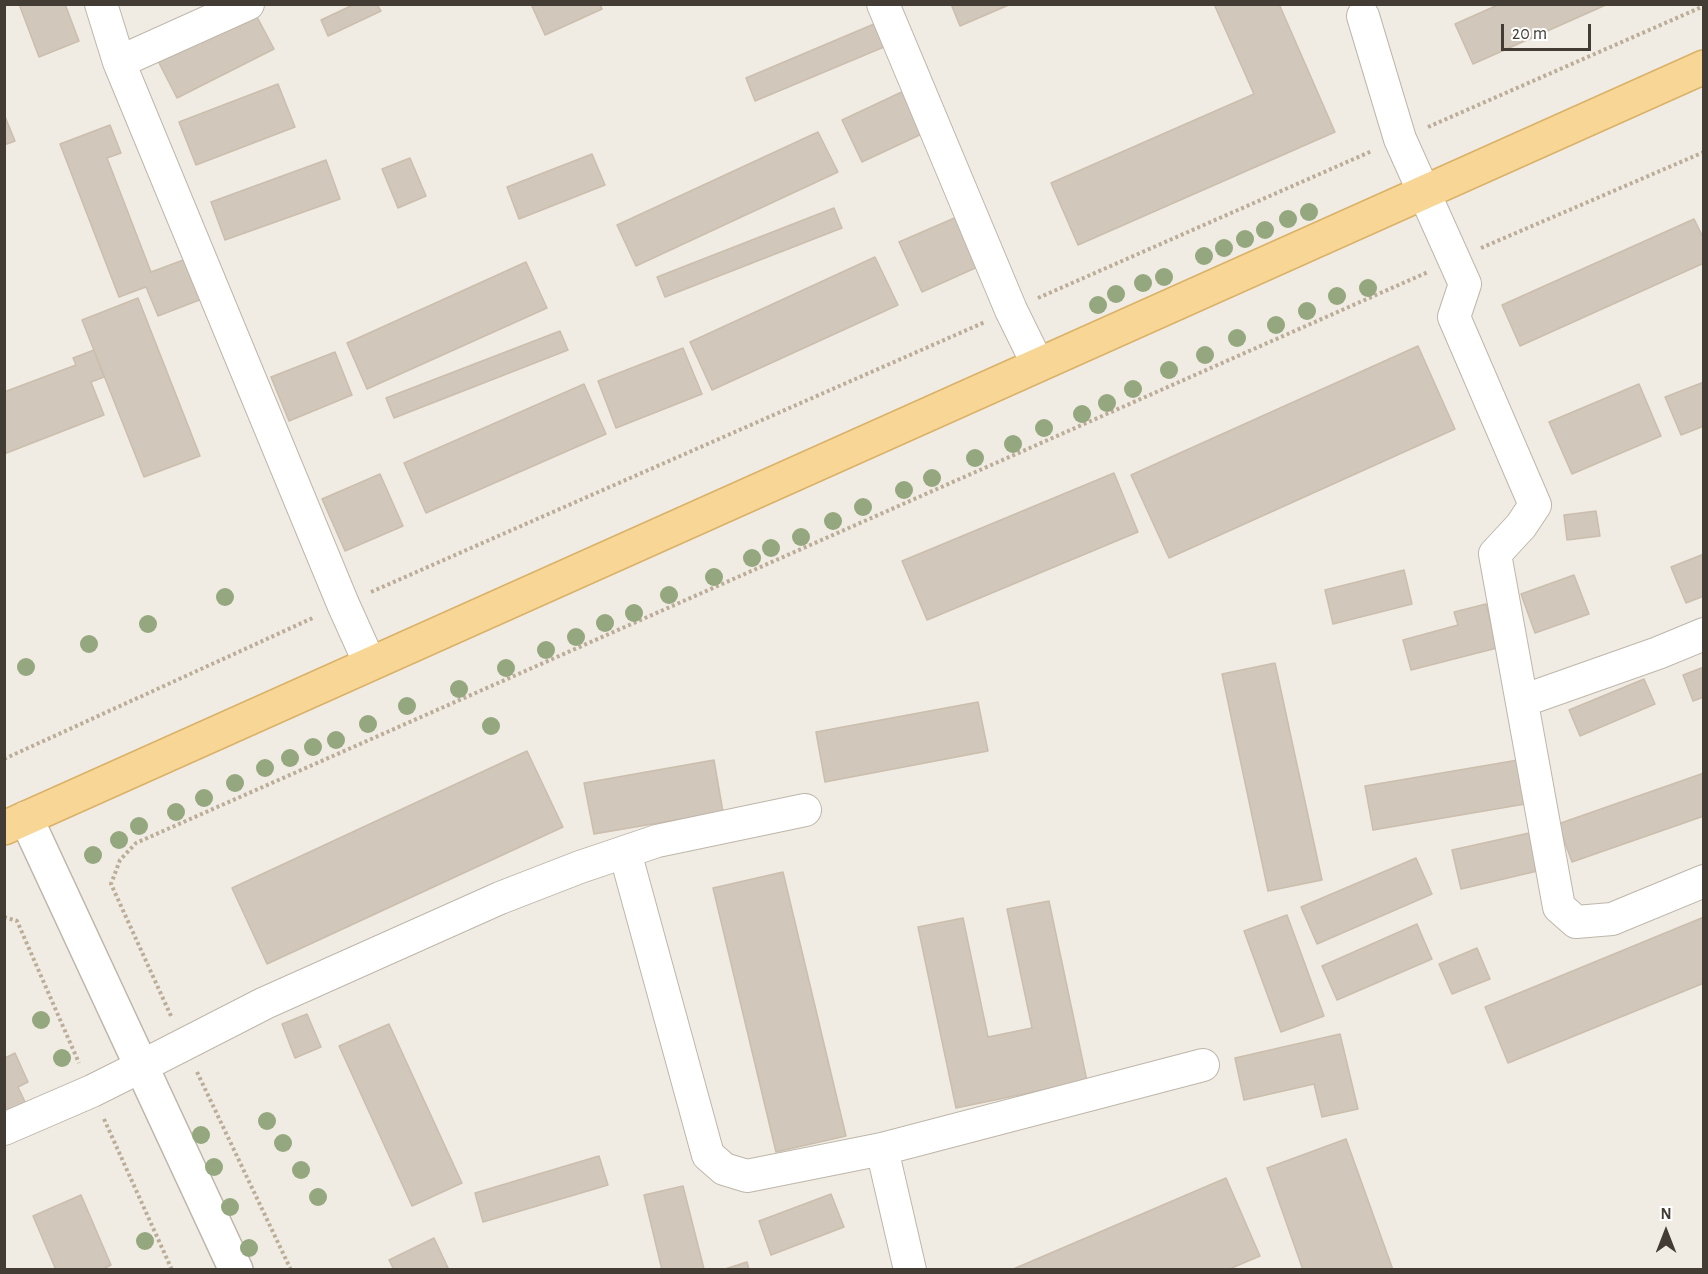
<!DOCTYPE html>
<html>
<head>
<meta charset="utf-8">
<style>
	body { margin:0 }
	#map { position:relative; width:1708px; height:1274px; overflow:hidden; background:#f0ece3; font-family:"Alegreya Sans",sans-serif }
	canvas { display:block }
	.frame { position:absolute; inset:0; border:6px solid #423c34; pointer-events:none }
	.north { position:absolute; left:1636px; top:1202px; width:60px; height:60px; -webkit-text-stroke:4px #fff; paint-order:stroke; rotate:0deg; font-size:16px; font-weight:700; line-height:24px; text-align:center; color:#423c34 }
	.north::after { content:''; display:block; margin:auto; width:21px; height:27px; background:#423c34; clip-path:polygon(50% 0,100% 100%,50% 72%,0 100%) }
	.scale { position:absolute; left:1501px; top:24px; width:90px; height:27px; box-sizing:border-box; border:3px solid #423c34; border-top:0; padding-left:8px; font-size:18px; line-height:21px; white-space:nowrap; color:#423c34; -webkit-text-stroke:4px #fff; paint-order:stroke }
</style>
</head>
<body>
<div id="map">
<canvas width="1708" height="1274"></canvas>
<div class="frame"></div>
<div class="north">N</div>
<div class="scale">20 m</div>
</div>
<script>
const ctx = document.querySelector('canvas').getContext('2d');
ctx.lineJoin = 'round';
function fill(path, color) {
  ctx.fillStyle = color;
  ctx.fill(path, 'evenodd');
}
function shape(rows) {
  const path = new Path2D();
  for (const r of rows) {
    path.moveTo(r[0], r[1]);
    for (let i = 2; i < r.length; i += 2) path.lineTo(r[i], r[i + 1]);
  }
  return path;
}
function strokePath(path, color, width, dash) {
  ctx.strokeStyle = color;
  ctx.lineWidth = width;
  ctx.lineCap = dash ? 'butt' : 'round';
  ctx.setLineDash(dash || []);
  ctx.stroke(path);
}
const building = shape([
	[19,4,65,4,79,41,39,57,19,4],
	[355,4,377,4,381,11,328,36,321,20,355,4],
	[531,4,600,4,602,9,545,35,531,4],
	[951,4,1011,4,960,26,951,4],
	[1214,4,1279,4,1335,132,1078,245,1051,183,1254,94,1214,4],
	[1500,4,1608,4,1473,64,1455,24,1500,4],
	[254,11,274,49,177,98,158,61,254,11],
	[874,24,884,47,755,101,746,78,874,24],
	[278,84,295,127,196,165,179,122,278,84],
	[906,90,926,132,862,162,842,120,906,90],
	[4,114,15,141,4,145,4,114],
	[110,125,121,153,107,158,151,272,186,259,202,299,158,316,146,287,119,297,60,144,110,125],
	[818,132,838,172,636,266,617,225,818,132],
	[592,154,605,185,519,219,507,187,592,154],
	[410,158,426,196,398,208,382,169,410,158],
	[326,160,340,199,225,240,211,202,326,160],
	[834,208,842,228,665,297,657,277,834,208],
	[959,216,982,265,922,292,899,242,959,216],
	[1694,219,1704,239,1704,263,1520,346,1502,305,1694,219],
	[875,257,898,305,712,390,690,342,875,257],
	[526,262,547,308,367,389,347,343,526,262],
	[138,298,200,456,144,477,82,320,138,298],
	[560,331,568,350,394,418,386,398,560,331],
	[1418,346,1455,429,1169,558,1131,475,1418,346],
	[683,348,702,394,616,428,598,381,683,348],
	[94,350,104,377,91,382,104,415,4,454,4,392,76,365,73,358,94,350],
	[335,352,352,395,289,421,271,377,335,352],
	[1704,382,1704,426,1681,435,1665,397,1704,382],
	[584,384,606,434,426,513,404,463,584,384],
	[1639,384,1661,436,1572,474,1549,422,1639,384],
	[1114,473,1138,532,927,620,902,561,1114,473],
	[380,474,403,526,345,551,322,499,380,474],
	[1596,511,1600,536,1567,540,1564,515,1596,511],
	[1704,554,1704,596,1686,603,1671,567,1704,554],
	[1404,570,1412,604,1333,624,1325,590,1404,570],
	[1574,575,1589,614,1535,633,1521,594,1574,575],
	[1486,604,1497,648,1411,670,1403,640,1458,625,1454,612,1486,604],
	[1275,663,1322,880,1268,891,1222,674,1275,663],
	[1704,667,1704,697,1693,701,1683,675,1704,667],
	[1644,679,1655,704,1580,736,1569,710,1644,679],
	[978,702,988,751,825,782,816,732,978,702],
	[527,751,563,827,267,964,232,888,527,751],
	[1524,759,1531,803,1373,830,1365,786,1524,759],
	[714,760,723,812,594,834,584,783,714,760],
	[1704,773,1704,816,1572,862,1558,824,1704,773],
	[1538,831,1546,869,1461,889,1452,850,1538,831],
	[1416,858,1432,894,1317,944,1301,907,1416,858],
	[783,872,846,1136,776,1152,713,888,783,872],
	[1049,901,1087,1081,956,1108,918,927,963,918,988,1037,1032,1028,1007,909,1049,901],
	[1287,915,1324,1016,1281,1032,1244,931,1287,915],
	[1704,917,1704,983,1508,1063,1485,1007,1704,917],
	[1417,924,1432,959,1337,1000,1322,966,1417,924],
	[1477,948,1490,979,1452,994,1439,964,1477,948],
	[307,1014,321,1047,295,1058,282,1024,307,1014],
	[389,1024,462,1183,412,1206,339,1046,389,1024],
	[1340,1034,1358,1109,1322,1117,1314,1084,1244,1100,1235,1058,1340,1034],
	[15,1053,28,1082,18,1087,26,1104,4,1114,4,1057,5,1058,15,1053],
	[1346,1139,1393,1270,1303,1270,1267,1168,1346,1139],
	[599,1156,608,1185,483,1222,475,1193,599,1156],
	[1226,1178,1260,1256,1227,1270,1011,1270,1226,1178],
	[683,1186,704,1269,662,1270,644,1195,683,1186],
	[831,1194,844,1227,771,1255,759,1221,831,1194],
	[81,1195,111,1265,101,1270,56,1270,33,1216,81,1195],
	[434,1238,449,1270,394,1270,389,1260,434,1238],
	[747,1262,749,1270,722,1270,747,1262]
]);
const path = shape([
	[1428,127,1704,6],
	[1481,248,1704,152],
	[1038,298,1372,151],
	[371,592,985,322],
	[4,759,315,617],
	[4,917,17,921,79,1063],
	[171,1016,111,884,120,860,136,843,1428,272],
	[197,1072,291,1270],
	[104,1119,172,1270]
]);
const minor = shape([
	[101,4,119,62,343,604,370,664],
	[883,4,1011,310,1038,365],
	[1363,16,1400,139,1465,284,1454,317,1535,505,1521,526,1495,554,1559,907,1576,922,1612,919,1704,881],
	[119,62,248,4],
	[1522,701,1658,653,1704,634],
	[625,852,708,1155,724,1169,747,1176,882,1149,1203,1065],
	[4,1129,92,1091,142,1066,265,1003,500,898,580,867,657,841,805,810],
	[882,1149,910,1270]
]);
const tertiary = shape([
	[26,818,236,1270]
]);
const primary = shape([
	[4,828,1704,67]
]);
const trees = [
	[1309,212],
	[1288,219],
	[1265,230],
	[1245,239],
	[1224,248],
	[1204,256],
	[1164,277],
	[1143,283],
	[1368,288],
	[1116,294],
	[1337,296],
	[1098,305],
	[1307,311],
	[1276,325],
	[1237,338],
	[1205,355],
	[1169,370],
	[1133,389],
	[1107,403],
	[1082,414],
	[1044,428],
	[1013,444],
	[975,458],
	[932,478],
	[904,490],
	[863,507],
	[833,521],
	[801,537],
	[771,548],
	[752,558],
	[714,577],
	[669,595],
	[225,597],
	[634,613],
	[605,623],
	[148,624],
	[576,637],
	[89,644],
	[546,650],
	[26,667],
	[506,668],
	[459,689],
	[407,706],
	[368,724],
	[491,726],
	[336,740],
	[313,747],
	[290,758],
	[265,768],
	[235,783],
	[204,798],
	[176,812],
	[139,826],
	[119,840],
	[93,855],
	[41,1020],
	[62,1058],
	[267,1121],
	[201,1135],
	[283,1143],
	[214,1167],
	[301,1170],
	[318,1197],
	[230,1207],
	[145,1241],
	[249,1248]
];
fill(building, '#d1c7ba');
strokePath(building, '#cbbead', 1.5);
strokePath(minor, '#beb6aa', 34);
strokePath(tertiary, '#beb6aa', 36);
strokePath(primary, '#dab167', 36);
strokePath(path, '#bcad99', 4, [3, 3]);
strokePath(minor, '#fff', 32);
strokePath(tertiary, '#fff', 33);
strokePath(primary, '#f7d696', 33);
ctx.fillStyle = '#94a77e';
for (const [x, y] of trees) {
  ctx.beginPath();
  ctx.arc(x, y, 9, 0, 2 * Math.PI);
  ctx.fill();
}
</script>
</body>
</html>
